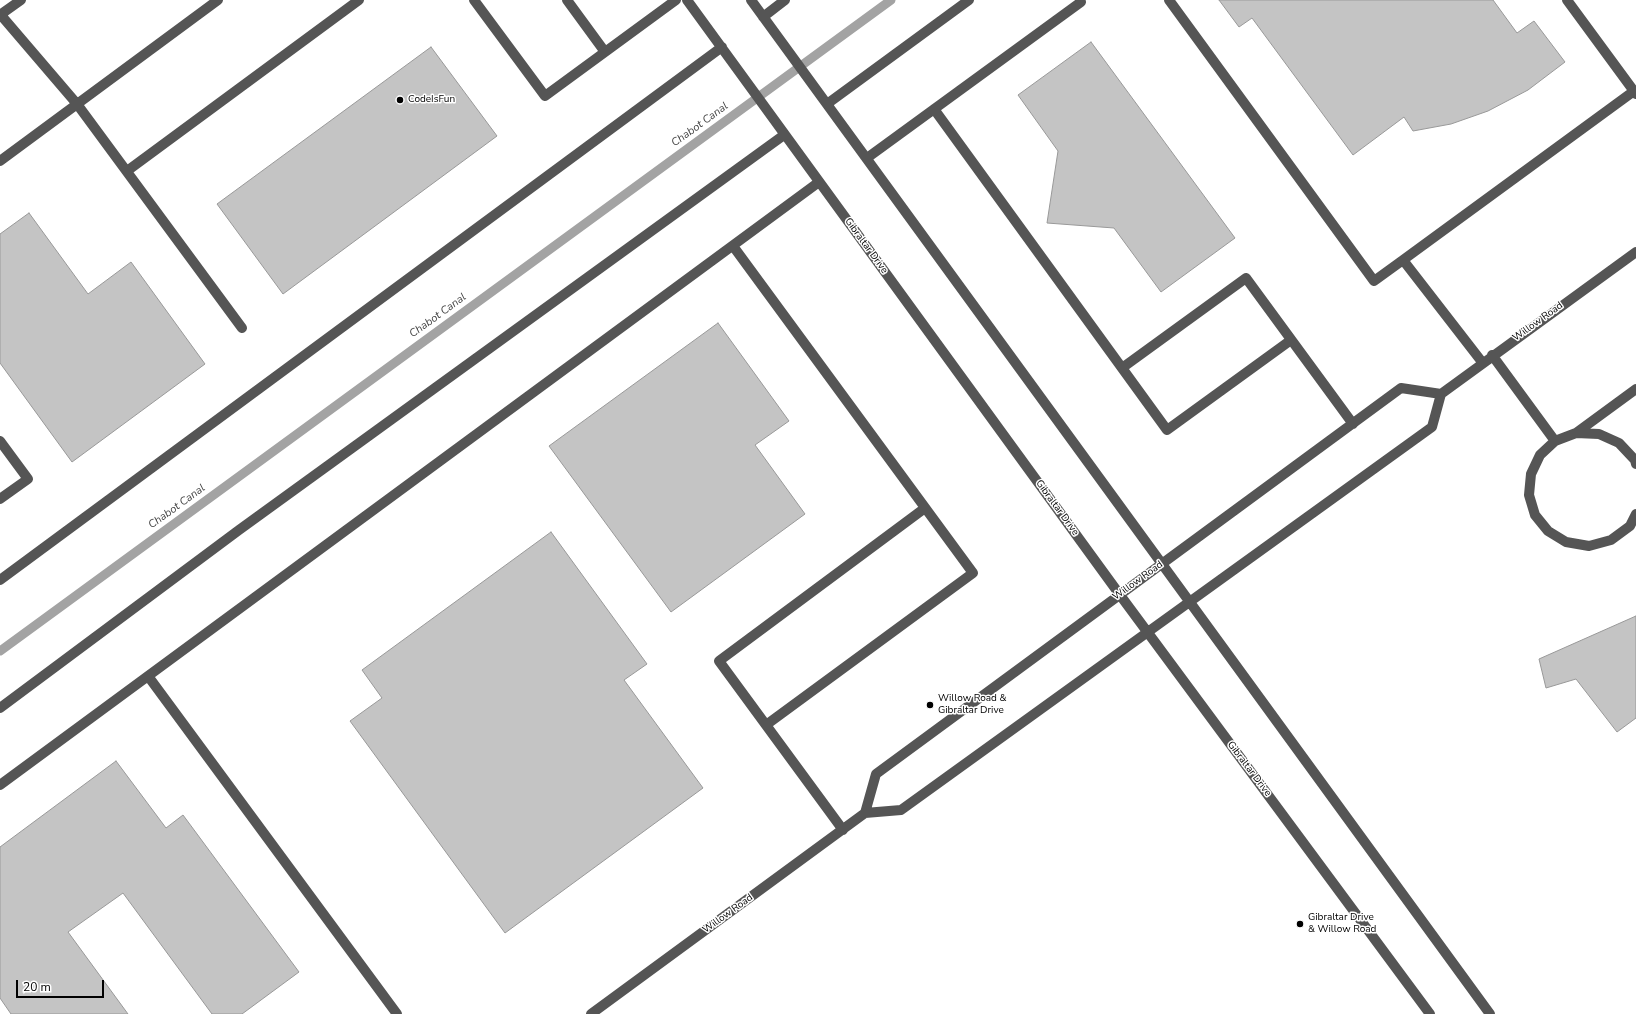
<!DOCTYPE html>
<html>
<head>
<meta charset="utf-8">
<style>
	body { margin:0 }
	#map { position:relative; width:1636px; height:1014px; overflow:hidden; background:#fff; font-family:"Nunito Sans",sans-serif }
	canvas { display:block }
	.scale { position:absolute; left:16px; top:980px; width:88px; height:18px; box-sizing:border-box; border:2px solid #000; border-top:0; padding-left:5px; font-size:12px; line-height:14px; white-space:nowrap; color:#000; -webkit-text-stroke:3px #fff; paint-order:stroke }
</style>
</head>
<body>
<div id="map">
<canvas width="1636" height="1014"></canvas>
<div class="scale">20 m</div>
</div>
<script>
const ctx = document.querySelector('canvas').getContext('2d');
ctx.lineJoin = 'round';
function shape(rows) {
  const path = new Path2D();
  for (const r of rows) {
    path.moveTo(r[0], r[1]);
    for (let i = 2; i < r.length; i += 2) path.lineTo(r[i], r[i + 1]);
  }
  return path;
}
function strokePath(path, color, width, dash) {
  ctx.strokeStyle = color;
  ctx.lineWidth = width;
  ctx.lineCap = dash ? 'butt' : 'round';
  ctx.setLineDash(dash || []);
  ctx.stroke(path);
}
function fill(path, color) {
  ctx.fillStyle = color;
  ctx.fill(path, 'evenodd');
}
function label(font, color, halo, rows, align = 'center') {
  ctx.font = font + ' "Nunito Sans",sans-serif';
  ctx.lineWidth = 3;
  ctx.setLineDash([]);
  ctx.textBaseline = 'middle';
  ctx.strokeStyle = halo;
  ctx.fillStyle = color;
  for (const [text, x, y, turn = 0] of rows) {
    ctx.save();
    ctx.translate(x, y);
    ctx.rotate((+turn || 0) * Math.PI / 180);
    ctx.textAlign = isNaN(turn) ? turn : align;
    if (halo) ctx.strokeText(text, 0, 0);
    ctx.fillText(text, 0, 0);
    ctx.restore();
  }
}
const stream = shape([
	[0,651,891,0]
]);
const building = shape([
	[1219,0,1493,0,1517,33,1534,21,1565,62,1528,90,1488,111,1451,124,1413,131,1404,117,1353,155,1252,18,1239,27,1219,0],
	[1091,42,1235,238,1161,292,1114,228,1047,223,1058,151,1018,95,1091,42],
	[431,47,497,136,283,294,217,204,431,47],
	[29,213,88,294,131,262,205,364,72,462,0,363,0,234,29,213],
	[718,323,789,421,755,445,805,514,671,612,549,446,718,323],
	[551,532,647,664,624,680,703,788,505,933,350,721,382,698,362,670,551,532],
	[1636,616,1636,718,1617,732,1576,679,1546,688,1539,659,1636,616],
	[116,761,166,828,183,815,299,972,242,1014,212,1014,123,893,68,932,128,1014,11,1014,0,998,0,847,116,761]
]);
const minor = shape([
	[474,0,545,96,676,0],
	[567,0,605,52],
	[687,0,1120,595,1430,1014],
	[751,0,1490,1014],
	[1169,0,1374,281,1403,260,1482,362],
	[1567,0,1636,94],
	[0,14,77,104,242,328],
	[0,15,21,0],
	[763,17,785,0],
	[827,104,969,0],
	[934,109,1167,430,1291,340],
	[867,158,1081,2],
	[0,161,218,0],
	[127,171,359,0],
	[733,246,973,573,766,725],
	[1403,260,1634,91],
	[1492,355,1555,441],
	[1122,368,1246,278,1353,424],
	[1576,433,1636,389],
	[0,441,28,479,0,499],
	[1636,464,1635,460,1619,443,1599,434,1576,433,1555,441,1540,455,1531,474,1529,495,1535,515,1548,531,1566,542,1589,546,1611,540,1630,526,1636,514],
	[0,580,722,47],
	[148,676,397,1014],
	[0,708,239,530,784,135],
	[0,785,819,182],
	[865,813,876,774,1401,388,1441,394],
	[843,830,719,661,925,508],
	[591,1014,865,813,901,810,1432,427,1441,394,1636,252]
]);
const markers = [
	[400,100,4,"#000"],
	[930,705,4,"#000"],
	[1300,924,4,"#000"]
];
const poiNames = [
	["CodeIsFun",408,100],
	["Willow Road &",938,699],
	["Gibraltar Drive",938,711],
	["Gibraltar Drive",1308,918],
	["& Willow Road",1308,930]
];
const streetNames = [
	["Gibraltar Drive",866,246,54],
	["Willow Road",1538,322,-36],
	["Gibraltar Drive",1057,508,54],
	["Willow Road",1138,581,-36],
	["Gibraltar Drive",1249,769,53],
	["Willow Road",728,914,-36]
];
const waterNames = [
	["Chabot Canal",700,125,-36],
	["Chabot Canal",438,316,-36],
	["Chabot Canal",177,507,-36]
];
strokePath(stream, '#a3a3a3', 9);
fill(building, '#c4c4c4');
strokePath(building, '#999', 1);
strokePath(minor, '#555', 10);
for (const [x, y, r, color] of markers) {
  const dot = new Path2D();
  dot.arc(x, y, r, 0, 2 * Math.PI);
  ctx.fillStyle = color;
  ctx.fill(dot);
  strokePath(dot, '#fff', 1.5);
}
label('10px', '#000', '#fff', poiNames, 'left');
label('10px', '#000', '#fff', streetNames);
label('italic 11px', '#444', '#fff', waterNames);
</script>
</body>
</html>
